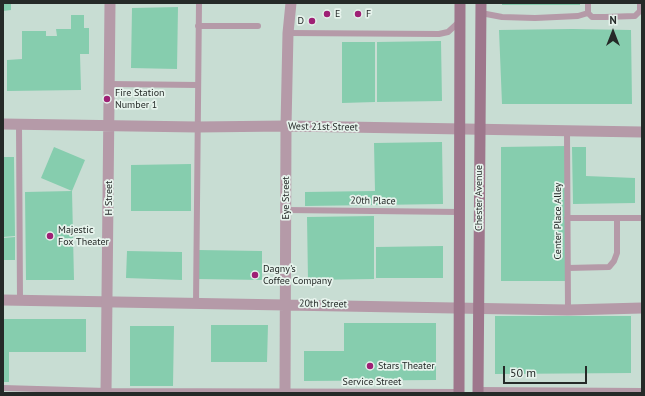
<!DOCTYPE html>
<html>
<head>
<meta charset="utf-8">
<style>
	body { margin:0 }
	#map { position:relative; width:645px; height:396px; overflow:hidden; background:#d9e5df; font-family:"PT Sans",sans-serif }
	canvas { display:block }
	.frame { position:absolute; inset:0; border:4px solid #252a28; pointer-events:none }
	.north { position:absolute; left:593px; top:12px; width:40px; height:40px; -webkit-text-stroke:3px #e6f3ec; paint-order:stroke; rotate:0deg; font-size:11px; font-weight:700; line-height:16px; text-align:center; color:#252a28 }
	.north::after { content:''; display:block; margin:auto; width:14px; height:18px; background:#252a28; clip-path:polygon(50% 0,100% 100%,50% 72%,0 100%) }
	.scale { position:absolute; left:503px; top:366px; width:84px; height:18px; box-sizing:border-box; border:2px solid #252a28; border-top:0; padding-left:5px; font-size:12px; line-height:14px; white-space:nowrap; color:#252a28; -webkit-text-stroke:3px #e6f3ec; paint-order:stroke }
</style>
</head>
<body>
<div id="map">
<canvas width="645" height="396"></canvas>
<div class="frame"></div>
<div class="north">N</div>
<div class="scale">50 m</div>
</div>
<script>
const ctx = document.querySelector('canvas').getContext('2d');
ctx.lineJoin = 'round';
function fill(path, color) {
  ctx.fillStyle = color;
  ctx.fill(path, 'evenodd');
}
function shape(rows) {
  const path = new Path2D();
  for (const r of rows) {
    path.moveTo(r[0], r[1]);
    for (let i = 2; i < r.length; i += 2) path.lineTo(r[i], r[i + 1]);
  }
  return path;
}
function strokePath(path, color, width, dash) {
  ctx.strokeStyle = color;
  ctx.lineWidth = width;
  ctx.lineCap = dash ? 'butt' : 'round';
  ctx.setLineDash(dash || []);
  ctx.stroke(path);
}
function label(font, color, halo, rows, align = 'center') {
  ctx.font = font + ' "PT Sans",sans-serif';
  ctx.lineWidth = 3.5;
  ctx.setLineDash([]);
  ctx.textBaseline = 'middle';
  ctx.strokeStyle = halo;
  ctx.fillStyle = color;
  for (const [text, x, y, turn = 0] of rows) {
    ctx.save();
    ctx.translate(x, y);
    ctx.rotate((+turn || 0) * Math.PI / 180);
    ctx.textAlign = isNaN(turn) ? turn : align;
    if (halo) ctx.strokeText(text, 0, 0);
    ctx.fillText(text, 0, 0);
    ctx.restore();
  }
}
const built = shape([
	[3,3,642,3,642,393,3,393]
]);
const building = shape([
	[3,3,11,3,11,10,3,11],
	[502,3,580,3,580,5,502,5],
	[178,7,177,69,131,68,132,8],
	[71,15,84,15,84,28,89,28,89,54,80,54,81,90,7,91,7,60,22,59,22,31,46,31,46,36,57,36,56,29,71,29],
	[572,29,631,30,632,104,502,104,499,30],
	[441,41,442,101,377,102,377,42],
	[342,42,375,42,375,102,342,103],
	[442,142,443,204,305,206,305,192,375,191,374,143],
	[566,146,566,281,501,281,501,147],
	[54,147,85,160,72,191,41,178],
	[572,147,586,147,586,176,635,178,635,203,573,204],
	[3,157,14,157,15,236,3,237],
	[191,164,191,211,131,211,131,165],
	[72,191,74,280,26,280,25,192],
	[374,216,374,279,308,280,307,217],
	[15,237,15,260,3,260,3,238],
	[443,246,443,278,376,278,376,247],
	[198,250,262,251,262,280,198,279],
	[127,251,182,252,182,280,126,278],
	[495,316,631,316,631,373,495,374],
	[3,319,86,319,86,352,9,352,9,382,3,382],
	[344,323,436,323,436,380,304,381,304,351,344,351],
	[211,325,268,325,267,362,211,362],
	[130,326,174,326,173,386,130,386]
]);
const service = shape([
	[588,3,588,13,592,17,605,17,635,16,640,11,640,3],
	[481,13,502,17,535,18,578,16,588,13],
	[198,26,258,26],
	[288,33,439,34,448,32,459,22],
	[110,84,198,85],
	[19,125,20,300],
	[567,132,568,310],
	[286,210,459,212],
	[567,218,642,218],
	[568,268,609,267,614,261,617,253,617,218],
	[196,304,199,3],
	[3,388,106,391,459,392],
	[478,390,642,391]
]);
const minor = shape([
	[3,300,568,310,642,308],
	[285,393,286,126,288,33,291,3]
]);
const tertiary = shape([
	[3,124,197,127,286,126,642,132],
	[106,393,110,3]
]);
const secondary = shape([
	[459,393,460,3],
	[478,393,481,3]
]);
const markers = [
	[327,14,4,"#9e2075"],
	[358,14,4,"#9e2075"],
	[312,21,4,"#9e2075"],
	[107,99,4,"#9e2075"],
	[50,236,4,"#9e2075"],
	[255,275,4,"#9e2075"],
	[370,366,4,"#9e2075"]
];
const poiNames = [
	["E",335,14],
	["F",366,14],
	["D",304,21,"right"],
	["Fire Station",115,93],
	["Number 1",115,105],
	["Majestic",58,230],
	["Fox Theater",58,242],
	["Dagny's",263,269],
	["Coffee Company",263,281],
	["Stars Theater",378,366]
];
const streetNames = [
	["West 21st Street",323,127,1],
	["H Street",109,198,-90],
	["Eye Street",286,198,-90],
	["Chester Avenue",479,198,-90],
	["20th Place",373,201,1],
	["Center Place Alley",558,221,-90],
	["20th Street",323,304,1],
	["Service Street",372,382]
];
fill(built, '#c8ddd3');
fill(building, '#86cdae');
strokePath(service, '#b59aa8', 6);
strokePath(minor, '#b59aa8', 11);
strokePath(tertiary, '#b59aa8', 11);
strokePath(secondary, '#9e778c', 11);
for (const [x, y, r, color] of markers) {
  const dot = new Path2D();
  dot.arc(x, y, r, 0, 2 * Math.PI);
  ctx.fillStyle = color;
  ctx.fill(dot);
  strokePath(dot, '#e6f3ec', 1.5);
}
label('10px', '#252a28', '#e6f3ec', poiNames, 'left');
label('10px', '#252a28', '#e6f3ec', streetNames);
</script>
</body>
</html>
